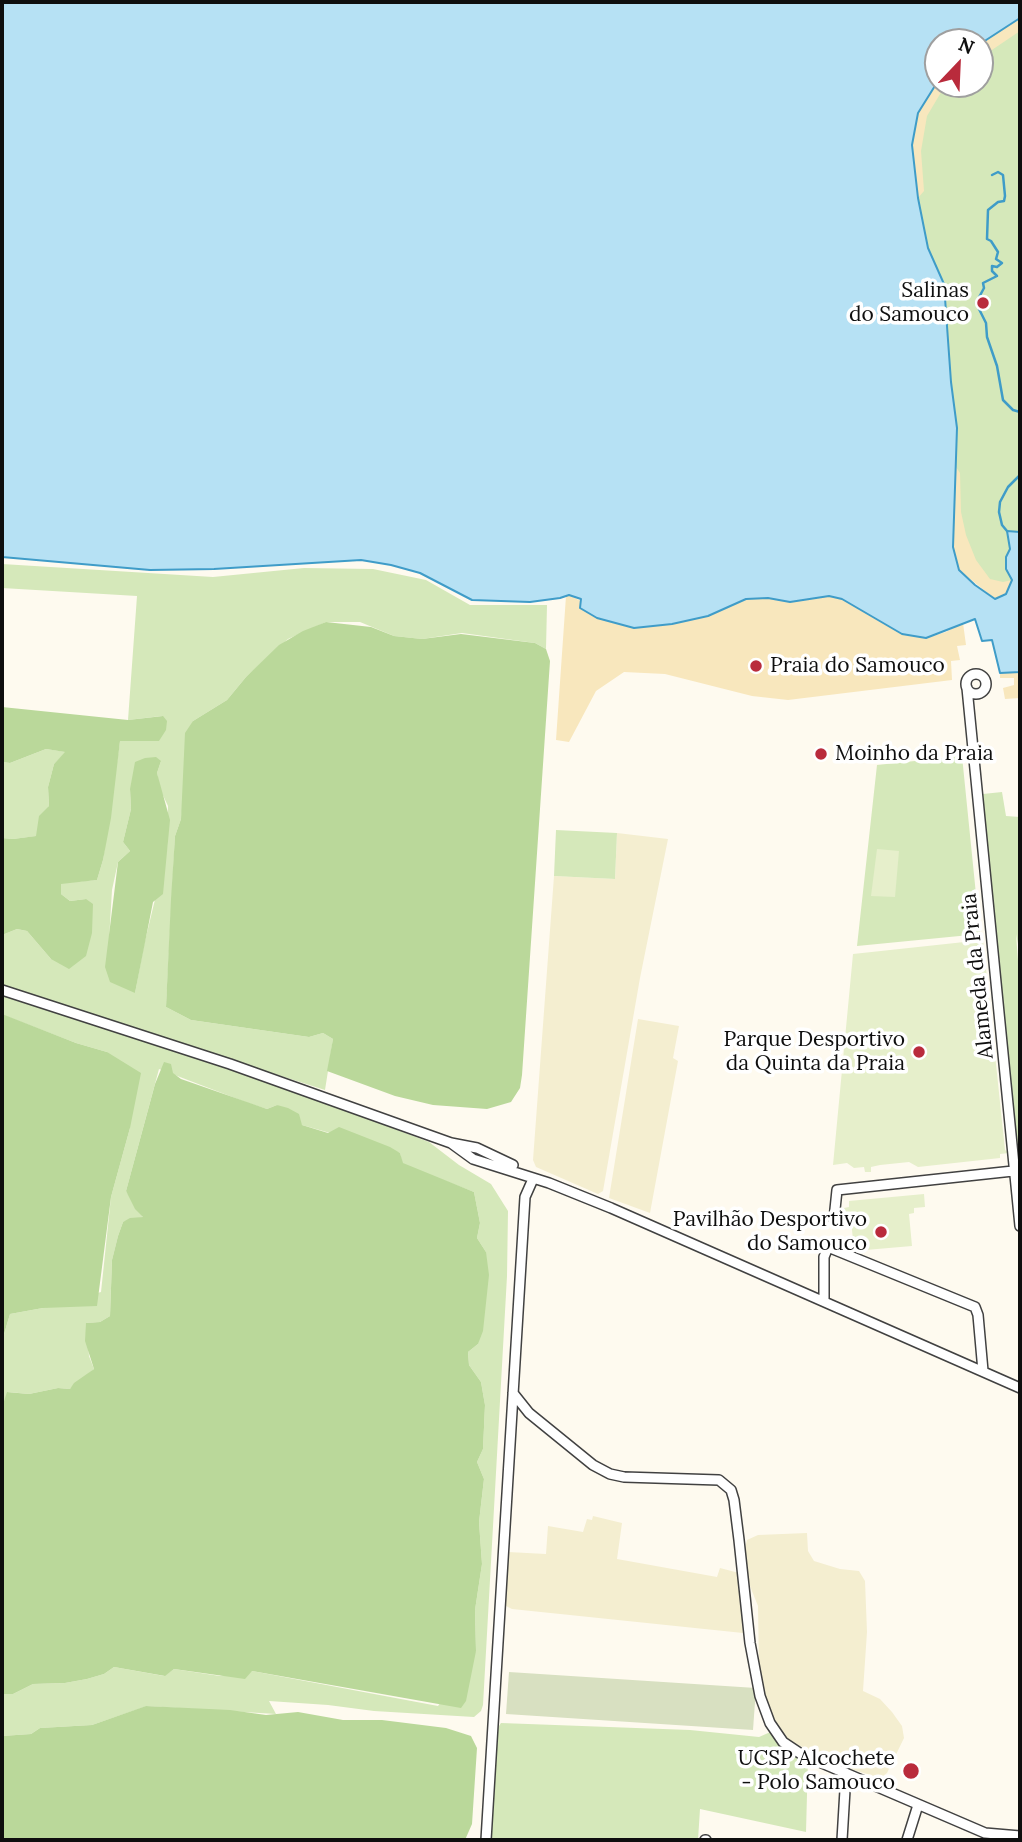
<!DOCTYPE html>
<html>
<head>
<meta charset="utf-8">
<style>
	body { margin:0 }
	#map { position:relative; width:1022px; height:1842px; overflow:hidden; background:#fefaef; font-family:Lora,serif }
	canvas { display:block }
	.frame { position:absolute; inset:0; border:4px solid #0e0e0e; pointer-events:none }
	.north { position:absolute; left:924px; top:28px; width:70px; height:70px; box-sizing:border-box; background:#fff; border:2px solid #9f9f9f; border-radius:50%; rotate:23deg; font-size:19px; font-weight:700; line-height:28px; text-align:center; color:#0e0e0e }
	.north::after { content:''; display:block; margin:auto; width:24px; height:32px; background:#b92b3c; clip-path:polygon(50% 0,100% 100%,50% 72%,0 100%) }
</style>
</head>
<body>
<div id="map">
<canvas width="1022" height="1842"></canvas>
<div class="frame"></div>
<div class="north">N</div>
</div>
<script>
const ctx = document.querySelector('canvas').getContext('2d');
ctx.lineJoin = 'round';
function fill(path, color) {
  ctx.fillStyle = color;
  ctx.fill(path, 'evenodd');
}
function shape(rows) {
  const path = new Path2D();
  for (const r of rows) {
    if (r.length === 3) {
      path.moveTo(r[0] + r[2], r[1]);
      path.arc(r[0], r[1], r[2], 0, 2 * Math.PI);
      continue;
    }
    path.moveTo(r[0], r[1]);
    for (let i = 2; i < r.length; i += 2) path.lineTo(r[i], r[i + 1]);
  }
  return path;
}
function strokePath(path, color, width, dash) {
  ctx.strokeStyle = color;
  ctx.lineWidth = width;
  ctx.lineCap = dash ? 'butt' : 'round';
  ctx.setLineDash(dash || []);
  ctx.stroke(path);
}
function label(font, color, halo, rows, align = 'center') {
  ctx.font = font + ' Lora,serif';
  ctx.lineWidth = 7;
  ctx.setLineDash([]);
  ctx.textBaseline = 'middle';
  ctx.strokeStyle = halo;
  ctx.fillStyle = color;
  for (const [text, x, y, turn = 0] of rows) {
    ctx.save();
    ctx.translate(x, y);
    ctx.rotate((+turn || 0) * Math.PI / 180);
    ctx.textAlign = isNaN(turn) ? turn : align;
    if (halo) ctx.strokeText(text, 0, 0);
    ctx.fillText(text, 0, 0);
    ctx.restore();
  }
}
const farmland = shape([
	[617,833,668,839,640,978,603,1191,598,1194,536,1167,533,1160,554,876,615,879],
	[638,1019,679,1026,673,1058,678,1061,650,1213,609,1198],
	[593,1516,622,1523,617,1559,717,1577,720,1568,739,1573,743,1633,512,1609,506,1606,508,1552,546,1554,548,1526,583,1532,587,1519,592,1520],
	[807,1533,808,1551,814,1561,840,1569,859,1571,865,1581,867,1632,863,1691,880,1699,892,1712,902,1726,904,1738,887,1773,880,1778,854,1770,789,1741,775,1720,766,1698,759,1670,758,1606,750,1586,744,1552,747,1540,758,1535]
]);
const green = shape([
	[1020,18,1020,532,1007,531,1010,549,1006,557,1012,580,1006,594,953,547,957,428,951,382,944,284,928,248,918,198,912,145,938,81,938,84,980,84,980,44],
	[2,564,213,577,304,568,373,569,426,580,470,605,547,605,546,649,535,643,462,633,422,639,394,636,360,622,326,622,288,639,246,677,227,700,193,721,181,819,175,836,166,1007,191,1020,309,1037,323,1033,333,1039,325,1090,2,987,2,935,17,929,27,931,51,959,86,899,70,901,61,894,61,883,97,880,103,860,120,741,159,741,162,716,128,720,137,596,2,588],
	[161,761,157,773,160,789,168,806,167,850,144,945,135,993,109,940,112,890,118,862,130,851,123,842,131,809,130,789],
	[46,749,66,752,54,764,48,787,49,806,37,836,13,839,2,838,2,762,10,763],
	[962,756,980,934,857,946,877,765],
	[1002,792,1006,816,1020,817,1020,954,1016,934,1020,988,1020,1216,1005,1070,983,794],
	[556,830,617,833,615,879,554,876],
	[2,996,139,1037,308,1096,429,1142,459,1165,491,1184,508,1211,507,1276,483,1705,481,1711,474,1717,374,1711,328,1705,269,1701,276,1714,147,1706,92,1725,40,1728,31,1734,2,1736,2,1694,13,1694,33,1684,65,1683,87,1679,104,1674,114,1667,164,1676,174,1669,220,1676,252,1671,438,1706,476,1651,475,1610,482,1564,479,1522,484,1479,477,1462,483,1449,485,1405,481,1382,469,1365,468,1352,478,1344,486,1252,477,1238,480,1223,474,1192,417,1170,402,1163,400,1153,302,1125,277,1105,267,1109,248,1103,159,1069,126,1191,143,1217,123,1222,118,1236,112,1260,110,1316,100,1322,86,1323,89,1356,94,1369,70,1389,58,1388,29,1394,8,1392,2,1407,2,1341,10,1314,43,1308,101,1292,111,1197,130,1128,107,1052,76,1043,3,1015],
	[501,1723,690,1730,759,1737,775,1730,808,1757,806,1832,700,1809,698,1840,490,1840,497,1729]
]);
const forest = shape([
	[326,622,371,627,394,636,422,639,461,634,535,643,546,649,550,661,522,1075,520,1088,511,1102,487,1109,433,1105,395,1096,327,1071,333,1039,323,1033,309,1037,191,1020,166,1007,171,899,175,836,181,819,185,733,193,721,227,700,246,677,279,645,303,631],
	[2,707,128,720,163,716,167,721,166,730,159,741,120,741,111,818,103,860,97,880,61,884,61,894,70,901,86,899,93,904,92,933,86,956,69,969,51,959,27,931,17,929,2,935,2,838,13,839,36,836,39,816,49,806,48,787,54,764,65,752,46,749,10,763,2,762],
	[156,757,161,761,157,773,170,820,163,894,153,902,135,993,110,982,105,967,118,862,130,851,123,842,131,809,130,789,135,762,145,758],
	[2,1014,76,1043,107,1052,141,1073,130,1128,111,1197,97,1306,43,1308,10,1314,2,1341],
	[164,1062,171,1064,173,1073,181,1079,267,1109,277,1105,288,1108,299,1114,302,1125,328,1133,339,1127,390,1147,400,1153,403,1163,474,1192,480,1223,477,1238,486,1252,489,1275,483,1331,478,1344,468,1352,469,1365,481,1382,485,1405,483,1449,477,1462,484,1479,479,1522,482,1564,475,1610,476,1651,466,1701,461,1708,252,1671,245,1679,174,1669,165,1676,114,1667,104,1674,87,1679,65,1683,33,1684,13,1694,2,1694,2,1407,7,1392,29,1394,58,1388,70,1389,74,1383,94,1369,85,1341,86,1323,100,1322,110,1316,112,1260,118,1236,123,1222,130,1218,143,1217,135,1209,126,1191,155,1084],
	[146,1706,230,1710,266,1715,298,1712,343,1720,382,1720,446,1728,471,1736,477,1748,472,1824,465,1840,2,1840,2,1736,31,1734,40,1728,92,1725]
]);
const sand = shape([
	[1020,18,1020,31,980,58,980,44],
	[938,81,938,84,946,84,927,116,921,151,924,191,918,198,912,145,915,125,918,113],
	[956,467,960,473,961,512,966,535,976,560,990,579,1003,582,1012,580,1006,594,995,599,959,570,953,547],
	[569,595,634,628,672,624,707,616,746,599,768,598,790,602,829,596,842,599,902,634,926,638,946,632,963,623,966,645,957,646,960,660,951,661,952,680,788,700,752,696,665,674,624,672,596,691,569,742,556,740,566,596],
	[1020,672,1020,698,1005,699,1003,688,1014,685,1014,678,1000,678,1000,673]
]);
const cemetery = shape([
	[509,1672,756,1688,753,1730,506,1714]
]);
const pitch = shape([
	[877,849,899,851,895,897,871,896],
	[983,940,1005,1150,1009,1153,1000,1154,1000,1158,918,1167,909,1162,880,1165,871,1167,871,1172,865,1172,864,1167,854,1168,847,1163,833,1165,853,954],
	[924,1194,925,1207,914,1208,914,1213,909,1214,912,1246,854,1251,851,1219,847,1219,847,1214,845,1214,844,1208,849,1207,849,1201]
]);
const water = shape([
	[2,2,1020,2,1020,18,980,44,980,42,938,42,938,81,918,113,912,145,918,198,928,248,944,284,951,382,957,428,953,547,959,570,975,585,995,599,1006,594,1012,580,1006,569,1006,557,1010,549,1007,531,1020,532,1020,672,1000,673,992,640,982,641,975,619,926,638,902,634,842,599,829,596,790,602,768,598,746,599,708,616,672,624,634,628,597,618,580,608,581,599,569,595,560,598,530,602,472,600,420,573,391,565,361,560,214,569,150,570,2,557,2,2]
]);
const stream = shape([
	[992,175,998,172,1003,175,1005,196,1004,201,998,202,988,210,987,239,991,241,998,252,996,259,1002,263,997,267,992,266,992,271,997,276,983,283,984,288,976,303,986,323,987,337,997,366,1003,400,1013,410,1020,412],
	[1007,531,1002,525,999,512,1000,502,1008,487,1020,475]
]);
const minor = shape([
	[976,684,10],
	[967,688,1020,1226],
	[2,990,230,1064,451,1143,477,1148,513,1165],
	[451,1143,473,1159,549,1183,611,1208,1020,1388],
	[834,1219,837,1190,1013,1171],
	[824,1301,824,1257,828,1247,970,1305,975,1307,978,1315,983,1371],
	[513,1393,529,1413,593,1465,610,1474,624,1477,719,1480,731,1490,734,1500,739,1540,750,1643,760,1696,770,1723,783,1742,801,1754,985,1833,1020,1836],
	[486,1840,525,1197,533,1179],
	[705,1840,706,1840],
	[842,1840,846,1773],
	[907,1840,918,1805]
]);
const markers = [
	[983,303,7,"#b92b3c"],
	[756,666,7,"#b92b3c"],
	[821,754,7,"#b92b3c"],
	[919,1052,7,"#b92b3c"],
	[881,1232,7,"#b92b3c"],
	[911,1771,9,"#b92b3c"]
];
const poiNames = [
	["Salinas",969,291],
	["do Samouco",969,315],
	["Praia do Samouco",770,666,"left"],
	["Moinho da Praia",835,754,"left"],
	["Parque Desportivo",905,1040],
	["da Quinta da Praia",905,1064],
	["Pavilhão Desportivo",867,1220],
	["do Samouco",867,1244],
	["UCSP Alcochete",895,1759],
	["- Polo Samouco",895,1783]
];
const streetNames = [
	["Alameda da Praia",978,976,-96]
];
fill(farmland, '#f4eed0');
fill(green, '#d5e8ba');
fill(forest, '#bad89a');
fill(sand, '#f8e7bd');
fill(cemetery, '#d8e0c1');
fill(pitch, '#e6efcb');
fill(water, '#b6e1f4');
strokePath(water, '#3f9cc8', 2);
strokePath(stream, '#3f9cc8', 2.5);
strokePath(minor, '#414141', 12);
strokePath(minor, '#fff', 9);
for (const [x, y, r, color] of markers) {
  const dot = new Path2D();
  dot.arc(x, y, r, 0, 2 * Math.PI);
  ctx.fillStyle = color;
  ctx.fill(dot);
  strokePath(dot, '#fff', 2.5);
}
label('21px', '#0e0e0e', '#fff', poiNames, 'right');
label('21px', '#0e0e0e', '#fff', streetNames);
</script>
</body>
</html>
